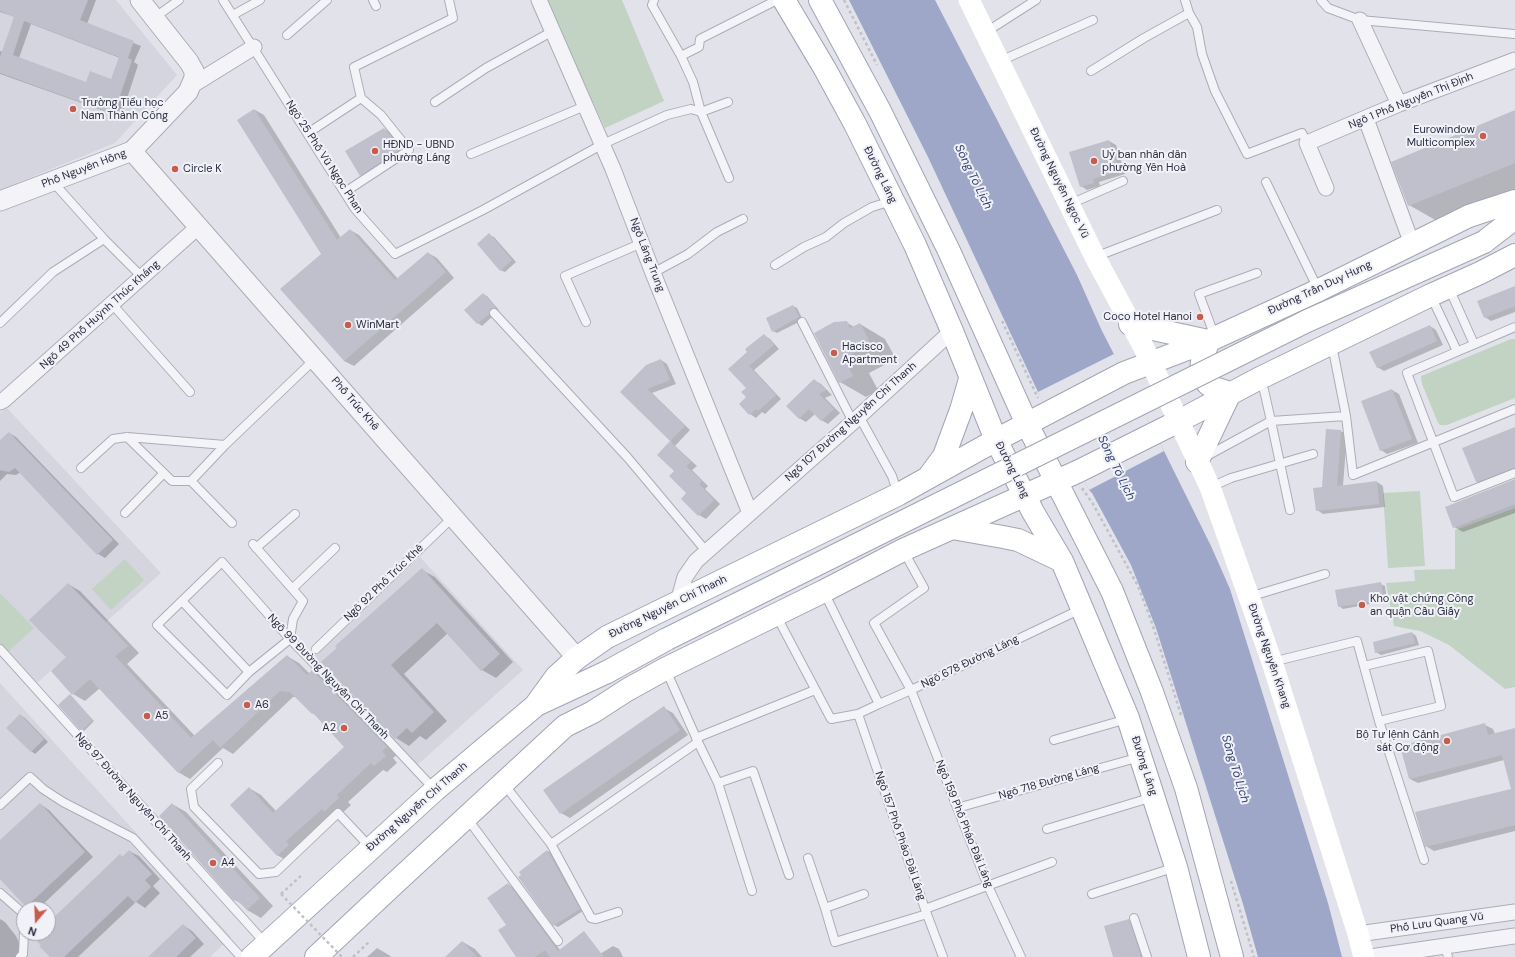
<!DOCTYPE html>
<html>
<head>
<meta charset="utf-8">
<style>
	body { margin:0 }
	#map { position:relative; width:1515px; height:957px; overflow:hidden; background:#e2e3ea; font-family:"DM Sans",sans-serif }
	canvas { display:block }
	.north { position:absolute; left:16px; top:901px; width:40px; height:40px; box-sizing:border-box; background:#f1f2f7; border:1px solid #a1a3ae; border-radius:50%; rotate:199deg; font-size:11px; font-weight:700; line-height:16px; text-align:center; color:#2a2c41 }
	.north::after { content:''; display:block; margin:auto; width:14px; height:18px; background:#c95b4c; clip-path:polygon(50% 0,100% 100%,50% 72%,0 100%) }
</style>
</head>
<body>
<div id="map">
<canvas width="1515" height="957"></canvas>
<div class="north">N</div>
</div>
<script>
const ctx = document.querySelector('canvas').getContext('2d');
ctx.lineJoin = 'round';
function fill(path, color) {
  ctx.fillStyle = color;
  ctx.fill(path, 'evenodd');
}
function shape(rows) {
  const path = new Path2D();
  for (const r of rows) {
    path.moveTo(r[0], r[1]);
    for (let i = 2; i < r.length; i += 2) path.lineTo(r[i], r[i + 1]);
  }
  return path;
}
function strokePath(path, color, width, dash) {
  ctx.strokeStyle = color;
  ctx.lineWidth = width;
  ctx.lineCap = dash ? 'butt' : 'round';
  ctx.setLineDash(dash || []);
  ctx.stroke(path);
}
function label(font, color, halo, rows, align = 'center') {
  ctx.font = font + ' "DM Sans",sans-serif';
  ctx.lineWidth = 4;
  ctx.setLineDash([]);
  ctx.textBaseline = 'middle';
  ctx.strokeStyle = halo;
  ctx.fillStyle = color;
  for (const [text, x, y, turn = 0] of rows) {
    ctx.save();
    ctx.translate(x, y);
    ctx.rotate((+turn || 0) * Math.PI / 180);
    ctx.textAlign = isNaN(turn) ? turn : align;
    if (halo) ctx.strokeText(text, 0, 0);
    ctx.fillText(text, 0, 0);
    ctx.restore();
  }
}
const built = shape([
	[0,0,116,0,177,75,115,143,0,190],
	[6,407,161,573,37,683,0,644,0,413],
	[420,557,523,670,414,768,309,658],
	[0,683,231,937,210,957,0,957],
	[24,909,48,909,48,933,24,933]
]);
const green = shape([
	[546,0,622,0,664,101,605,128],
	[1511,339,1515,339,1515,398,1447,425,1440,425,1438,423,1422,384,1421,376],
	[1420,491,1425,566,1388,568,1383,493],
	[1515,508,1515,687,1505,689,1449,645,1420,631,1394,626,1386,583,1415,581,1414,570,1455,569,1455,530],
	[125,559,144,580,111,610,92,589],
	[0,593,34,628,8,652,0,644]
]);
const water = shape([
	[849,0,935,0,1006,137,1077,275,1102,331,1164,451,1211,546,1230,589,1328,903,1342,957,1258,957,1243,904,1156,628,1131,565,1092,493,1089,490,1038,392,928,157]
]);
const pier = shape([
	[1114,354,1132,388,1134,388,1149,417,1147,418,1164,451,1089,490,1071,456,1069,456,1038,392]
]);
const shadow = shape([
	[0,0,96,0,87,24,141,46,134,62,138,65,121,117,0,74,0,51,3,52,15,17,0,12],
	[31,24,120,58,112,80,86,83,19,58],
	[255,110,264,115,341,238,350,230,359,235,398,279,428,253,437,258,454,278,354,366,344,361,322,254,239,120],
	[1515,111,1515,196,1444,225,1409,205],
	[384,129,391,133,407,153,367,179,361,175],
	[1109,141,1116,145,1125,174,1099,182,1100,186,1087,190,1081,186,1070,153],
	[489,235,494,237,516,262,505,272,500,270],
	[1515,287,1515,312,1491,321,1485,317],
	[483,294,487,296,499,310,495,311,493,316,482,326,478,323,465,310],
	[793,306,797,308,803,320,777,333,773,331],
	[846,322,854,327,860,324,885,339,896,359,869,373,878,390,866,397,840,382,815,333],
	[1430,326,1436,330,1443,345,1384,371,1377,367],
	[764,335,770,339,779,349,754,370,781,399,765,414,762,412,756,418,750,414,747,397,748,352],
	[661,360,667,364,676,384,652,393,690,430,675,446,697,466,692,470,708,486,705,489,720,504,706,519,699,515,682,499,688,493,675,471,658,455,671,441,622,392],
	[814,380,821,384,832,395,825,398,840,413,828,424,821,420,815,414,806,422,799,418],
	[1392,390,1399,394,1418,443,1387,454,1381,450],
	[1515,428,1515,476,1486,487,1477,482,1463,449],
	[1340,431,1347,434,1343,486,1377,482,1383,486,1385,507,1323,514,1317,510],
	[9,433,16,437,119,544,105,558,98,554,21,472,16,475,7,474,0,481,0,442],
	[1515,480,1515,513,1463,532,1454,527],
	[422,570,435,577,513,662,496,678,482,670,448,633,404,674,447,721,426,740,420,736,409,746,396,738,322,662],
	[68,584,80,591,139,653,127,664,195,736,287,656,299,663,310,674,313,671,325,678,398,754,393,758,397,763,387,772,383,770,348,802,351,805,289,862,277,855,249,788,261,795,276,811,346,747,317,716,312,713,297,697,293,697,233,754,223,748,190,779,178,772,100,688,85,701,73,694,68,658],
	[1380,584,1385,586,1387,601,1343,609,1339,606],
	[1412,633,1416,636,1419,645,1381,655,1376,652],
	[71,697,94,721,84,731,59,705],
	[664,708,673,713,688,735,570,818,561,813],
	[20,715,25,718,48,742,35,754,31,751],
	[1485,725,1493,729,1495,734,1515,729,1515,831,1434,851,1426,846,1512,790,1504,760,1418,783,1410,779],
	[40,804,49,810,93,857,38,909,32,909,26,906,0,878,0,841],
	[172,804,186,812,273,906,261,918,247,910,242,904,235,900],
	[129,851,139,856,160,879,153,886,160,893,145,908,136,902,78,957,51,957,42,945,39,933,48,933,48,924,120,855,123,857],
	[548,851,552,854,583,911,558,927,554,925,523,875],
	[509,885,514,888,560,950,579,957,518,957,507,925],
	[0,919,5,922,16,936,23,951,23,957,0,957],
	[1129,920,1138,925,1149,957,1114,957],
	[183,925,192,931,204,944,190,957,149,957],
	[463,942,475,949,482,957,446,957],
	[613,946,619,949,623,957,595,957],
	[377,948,389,955,391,957,367,957]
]);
const building = shape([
	[0,0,88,0,80,20,134,41,128,58,132,60,114,114,0,73,0,57,14,17,0,11],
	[24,21,119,57,111,79,90,71,86,82,13,55],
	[254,109,337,240,350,229,395,280,428,252,446,272,344,361,280,289,321,254,237,120],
	[1515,110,1515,163,1408,206,1391,162],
	[384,128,401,149,360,176,345,151],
	[1109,140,1119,171,1093,179,1094,183,1080,187,1069,152],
	[489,233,512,260,500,271,477,244],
	[1515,286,1515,306,1484,318,1477,301],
	[483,293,496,307,491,309,489,314,477,324,464,310],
	[793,305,799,317,772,332,766,318],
	[847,321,850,328,860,323,871,344,844,358,853,376,839,383,814,333,834,322],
	[1430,325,1437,341,1377,368,1369,352],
	[764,334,774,345,749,366,776,395,758,411,756,409,749,415,739,404,746,397,741,392,746,388,728,369,747,352,745,349],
	[661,359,670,380,647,389,685,426,670,441,620,392,646,365],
	[814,379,826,390,819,394,834,409,821,421,809,409,799,419,786,406],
	[1392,389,1412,439,1380,451,1361,401],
	[1515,427,1515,468,1476,482,1462,448],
	[1326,429,1341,430,1337,486,1377,481,1379,504,1316,511,1313,488,1322,487],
	[9,432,113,540,97,555,15,468,9,472,0,470,0,440],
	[670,441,691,462,686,466,702,481,699,484,714,500,698,516,681,499,686,493,669,476,674,471,657,455],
	[1515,479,1515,504,1453,528,1445,507],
	[422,568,500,654,481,671,437,623,391,665,434,712,412,733,407,728,395,739,321,662,337,648,335,646],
	[1381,582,1384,599,1338,607,1335,590],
	[68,583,106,622,128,646,115,656,191,738,287,655,307,675,312,670,387,747,382,751,386,756,374,766,371,763,337,795,339,798,324,812,322,809,286,841,289,845,277,856,230,805,249,787,273,813,344,747,313,713,312,714,290,692,280,691,220,748,213,740,178,773,90,679,72,695,51,671,66,657,29,620],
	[1412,632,1415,643,1375,653,1373,642],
	[70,694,93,720,81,731,58,705],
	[664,706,680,730,560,814,543,790],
	[20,714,44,739,31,752,6,728],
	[1485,723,1488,735,1515,728,1515,825,1425,847,1415,812,1511,789,1502,755,1409,779,1400,746],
	[40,803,85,852,26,907,0,879,0,840],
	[172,803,260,898,247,910,236,899,234,901,159,816],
	[129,850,152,874,145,880,151,887,135,903,128,896,64,957,50,957,39,946,41,945,29,933,48,933,48,923,120,854,122,857],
	[547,850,580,909,553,926,518,877,521,875,519,872],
	[508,883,558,951,584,931,604,957,550,957,545,950,535,957,516,957,498,930,506,925,487,898],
	[1129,919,1141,957,1113,957,1104,926],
	[183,924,196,938,176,957,148,957],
	[462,941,477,957,445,957]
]);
const path = shape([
	[844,0,877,65],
	[1002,321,1038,398],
	[1082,488,1093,504,1138,586,1152,623,1181,715],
	[1231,881,1254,957],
	[281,894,303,874],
	[353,957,370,941]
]);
const service = shape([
	[223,0,355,209,395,254,483,210,603,144,667,115,691,109,701,112,728,102],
	[373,0,376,6],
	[654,0,652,5,681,56,693,82,701,112,729,178],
	[1185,0,1189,13,1197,27,1202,54,1215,91,1247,154,1302,133,1307,143],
	[1321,0,1328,8,1360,20,1515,34],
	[233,15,260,0],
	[154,18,179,0],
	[986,32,1036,0],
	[287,35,327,0],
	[681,56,699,47,700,39,777,0],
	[1000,61,1093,20],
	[1091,71,1144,38,1189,13],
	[435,102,486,68,553,31],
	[308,133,361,98],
	[471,154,585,106],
	[52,181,104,239,142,277],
	[1266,182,1318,289],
	[345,192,409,150,381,115,361,98,354,67,453,18,449,0],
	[1070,204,1123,181],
	[1095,257,1217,210],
	[775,265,804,247,826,237,844,223,872,207,892,201],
	[653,273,688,254,717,232,743,219],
	[1449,288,1474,344],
	[1431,296,1457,351],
	[112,304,190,392],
	[494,313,628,458,706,551],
	[586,322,565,276,642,243],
	[802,322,853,422],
	[0,323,53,272,104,239],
	[1515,327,1407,373,1454,497,1515,473],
	[1215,337,1199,294,1257,273],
	[1332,345,1346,416,1353,475,1515,409],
	[1258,379,1264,390,1271,421,1290,510],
	[859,416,892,476,898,494],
	[127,437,172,481,191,481,225,445],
	[1205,457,1271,421,1346,416],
	[81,468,113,439,127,437,225,445,315,359],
	[191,481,232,523],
	[1211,487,1231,478,1313,454],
	[125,513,163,474],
	[253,544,303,601,293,619,290,639,249,672,227,695,157,625,222,562,290,639,375,726,434,789],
	[256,548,295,514],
	[903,550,924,588,874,623,911,690,988,886,1021,957],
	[293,588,335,548],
	[824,592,879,704],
	[1249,597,1325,574],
	[182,601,249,672],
	[776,615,831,719,858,714,879,704,911,690,1081,609],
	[0,649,266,944],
	[316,649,453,517],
	[1272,662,1357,641,1379,721,1424,860],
	[1364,666,1428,651,1441,706,1379,721],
	[666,670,698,742,718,783,752,891],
	[858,714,925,909,943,957],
	[696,738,815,690],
	[1054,740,1127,719],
	[218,763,191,789,194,807,259,874,276,872,338,813,370,847],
	[503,783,551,844,591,918,596,919,618,912],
	[718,783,753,771,789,875],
	[0,805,30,777,43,789,63,802,133,838,241,957],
	[957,808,1140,757],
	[467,818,558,941],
	[1047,829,1153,797],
	[551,844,698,742],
	[808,858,825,908,835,942,927,914],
	[0,893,24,914],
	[1092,894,1176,867],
	[825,908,864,894],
	[925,909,1052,862],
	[1134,918,1147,957],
	[1445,946,1448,957],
	[20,957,23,954,24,933]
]);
const minor = shape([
	[539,0,613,169,653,273,750,513],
	[1360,20,1399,104],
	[191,86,254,47],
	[1366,119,1412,244],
	[1326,188,1307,143,1399,104,1515,60],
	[0,402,4,400,199,226],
	[678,602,685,577,696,561,853,422,952,331],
	[1358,934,1515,912],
	[1370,957,1515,936]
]);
const tertiary = shape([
	[132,151,577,658],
	[0,201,132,151,188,92,194,78,194,71,189,62,140,0]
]);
const secondary = shape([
	[969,0,1095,257,1143,346,1210,487,1272,662,1358,934,1364,957]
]);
const primary = shape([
	[784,0,825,69,855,124,915,245,952,331,996,440,1033,512,1062,561,1128,718,1176,867,1199,957],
	[820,0,880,111,949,251,1027,424,1112,591,1152,692,1186,788,1232,957],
	[1484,242,1515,218],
	[1130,324,1208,341],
	[1208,341,1202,362,1201,372,1203,378,1208,384,1214,388,1230,393],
	[1197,462,1230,393],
	[930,475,944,456,961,410,970,379],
	[952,528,1003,537,1018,540,1062,561],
	[536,705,607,672],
	[252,957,435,790,535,706,556,677,577,658,607,637,899,494,996,440,1124,373,1208,341,1319,290,1469,216,1515,201],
	[316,957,394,884,565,726,593,712,627,690,665,669,824,591,903,550,1079,471,1179,421,1258,379,1431,295,1480,273,1515,255]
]);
const pathBridge = shape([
	[281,894,342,957]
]);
const primaryBridge = shape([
	[607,672,667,639,1307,321,1484,242]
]);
const markers = [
	[73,109,4,"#c95b4c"],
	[1483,136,4,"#c95b4c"],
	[375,151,4,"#c95b4c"],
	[1094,161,4,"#c95b4c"],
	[175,169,4,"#c95b4c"],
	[1200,317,4,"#c95b4c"],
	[348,325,4,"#c95b4c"],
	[834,353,4,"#c95b4c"],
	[1362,605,4,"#c95b4c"],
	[247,705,4,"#c95b4c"],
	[147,716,4,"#c95b4c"],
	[344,728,4,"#c95b4c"],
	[1447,741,4,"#c95b4c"],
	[213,863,4,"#c95b4c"]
];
const streetNames = [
	["Ngõ 1 Phố Nguyễn Thị Định",1411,101,-22],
	["Ngõ 25 Phố Vũ Ngọc Phan",324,157,57],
	["Phố Nguyên Hồng",84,169,-21],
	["Đường Láng",880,175,64],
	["Đường Nguyễn Ngọc Vũ",1059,183,64],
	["Ngõ Láng Trung",647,255,69],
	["Đường Trần Duy Hưng",1320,288,-25],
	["Ngõ 49 Phố Huỳnh Thúc Kháng",100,315,-42],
	["Phố Trúc Khê",355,404,49],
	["Ngõ 107 Đường Nguyễn Chí Thanh",851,422,-42],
	["Đường Láng",1012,470,63],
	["Ngõ 92 Phố Trúc Khê",384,583,-44],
	["Đường Nguyễn Chí Thanh",668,607,-26],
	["Đường Nguyễn Khang",1269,656,71],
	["Ngõ 678 Đường Láng",970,662,-26],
	["Ngõ 99 Đường Nguyễn Chí Thanh",328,677,46],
	["Đường Láng",1144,766,72],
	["Ngõ 718 Đường Láng",1049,782,-16],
	["Ngõ 97 Đường Nguyễn Chí Thanh",133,797,48],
	["Đường Nguyễn Chí Thanh",417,807,-41],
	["Ngõ 159 Phố Pháo Đài Láng",964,824,68],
	["Ngõ 157 Phố Pháo Đài Láng",900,836,71],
	["Phố Lưu Quang Vũ",1437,923,-8]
];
const poiNames = [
	["Trường Tiểu học",81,103],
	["Nam Thành Công",81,116],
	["Eurowindow",1475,130,"right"],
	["Multicomplex",1475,143,"right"],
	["HĐND - UBND",383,145],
	["phường Láng",383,158],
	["Uỷ ban nhân dân",1102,155],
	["phường Yên Hoà",1102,168],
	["Circle K",183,169],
	["Coco Hotel Hanoi",1192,317,"right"],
	["WinMart",356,325],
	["Hacisco",842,347],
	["Apartment",842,360],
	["Kho vật chứng Công",1370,599],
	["an quận Cầu Giấy",1370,612],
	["A6",255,705],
	["A5",155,716],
	["A2",336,728,"right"],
	["Bộ Tư lệnh Cảnh",1439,735,"right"],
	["sát Cơ động",1439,748,"right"],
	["A4",221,863]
];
const waterNames = [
	["Sông Tô Lịch",973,177,64],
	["Sông Tô Lịch",1116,468,64],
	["Sông Tô Lịch",1235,769,73]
];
fill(built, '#d4d5de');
fill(green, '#c3d3c3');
fill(water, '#9ea7c8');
fill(pier, '#e2e3ea');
fill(shadow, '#0003');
fill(building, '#bfc0cc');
strokePath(service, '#abacb7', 10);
strokePath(minor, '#abacb7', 17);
strokePath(tertiary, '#abacb7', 21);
strokePath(primary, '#a1a4b5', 24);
strokePath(path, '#bfc0c8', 2.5, [3, 3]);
strokePath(service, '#f4f4f8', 8);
strokePath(minor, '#f4f4f8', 15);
strokePath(tertiary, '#f4f4f8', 19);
strokePath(secondary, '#fff', 21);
strokePath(primary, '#fff', 22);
strokePath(primaryBridge, '#a1a4b5', 24, []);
strokePath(pathBridge, '#bfc0c8', 2.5, [3, 3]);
strokePath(primaryBridge, '#fff', 22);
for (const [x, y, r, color] of markers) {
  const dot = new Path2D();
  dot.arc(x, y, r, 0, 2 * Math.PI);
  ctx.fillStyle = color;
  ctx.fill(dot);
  strokePath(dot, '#f1f2f7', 1.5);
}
label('11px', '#2a2c41', '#f1f2f7', streetNames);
label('11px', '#2a2c41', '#f1f2f7', poiNames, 'left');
label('italic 12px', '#364073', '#f1f2f7', waterNames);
</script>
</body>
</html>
